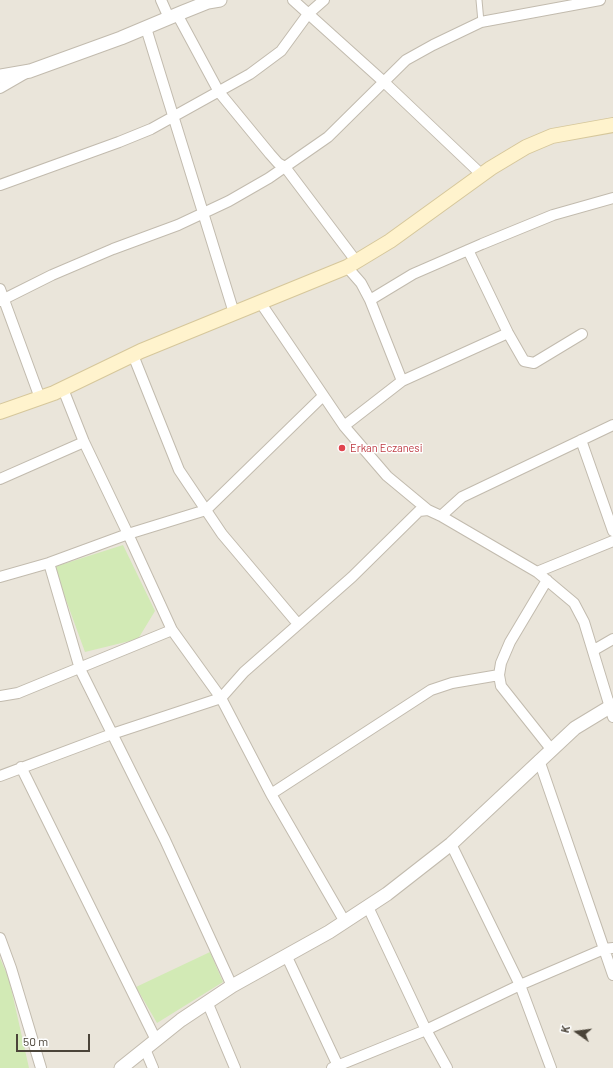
<!DOCTYPE html>
<html>
<head>
<meta charset="utf-8">
<style>
	body { margin:0 }
	#map { position:relative; width:613px; height:1068px; overflow:hidden; background:#f6f3ec; font-family:Barlow,sans-serif }
	canvas { display:block }
	.north { position:absolute; left:557px; top:1012px; width:40px; height:40px; -webkit-text-stroke:3px #fff; paint-order:stroke; rotate:284deg; font-size:11px; font-weight:700; line-height:16px; text-align:center; color:#4b4439 }
	.north::after { content:''; display:block; margin:auto; width:14px; height:18px; background:#4b4439; clip-path:polygon(50% 0,100% 100%,50% 72%,0 100%) }
	.scale { position:absolute; left:16px; top:1034px; width:74px; height:18px; box-sizing:border-box; border:2px solid #4b4439; border-top:0; padding-left:5px; font-size:12px; line-height:14px; white-space:nowrap; color:#4b4439; -webkit-text-stroke:3px #fff; paint-order:stroke }
</style>
</head>
<body>
<div id="map">
<canvas width="613" height="1068"></canvas>
<div class="north">K</div>
<div class="scale">50 m</div>
</div>
<script>
const ctx = document.querySelector('canvas').getContext('2d');
ctx.lineJoin = 'round';
function fill(path, color) {
  ctx.fillStyle = color;
  ctx.fill(path, 'evenodd');
}
function shape(rows) {
  const path = new Path2D();
  for (const r of rows) {
    path.moveTo(r[0], r[1]);
    for (let i = 2; i < r.length; i += 2) path.lineTo(r[i], r[i + 1]);
  }
  return path;
}
function strokePath(path, color, width, dash) {
  ctx.strokeStyle = color;
  ctx.lineWidth = width;
  ctx.lineCap = dash ? 'butt' : 'round';
  ctx.setLineDash(dash || []);
  ctx.stroke(path);
}
function label(font, color, halo, rows, align = 'center') {
  ctx.font = font + ' Barlow,sans-serif';
  ctx.lineWidth = 3;
  ctx.setLineDash([]);
  ctx.textBaseline = 'middle';
  ctx.strokeStyle = halo;
  ctx.fillStyle = color;
  for (const [text, x, y, turn = 0] of rows) {
    ctx.save();
    ctx.translate(x, y);
    ctx.rotate((+turn || 0) * Math.PI / 180);
    ctx.textAlign = isNaN(turn) ? turn : align;
    if (halo) ctx.strokeText(text, 0, 0);
    ctx.fillText(text, 0, 0);
    ctx.restore();
  }
}
const residential = shape([
	[0,0,613,0,613,1068,0,1068]
]);
const green = shape([
	[123,545,155,611,138,639,85,652,54,567],
	[210,952,223,982,157,1023,136,987],
	[0,958,9,979,29,1068,0,1068]
]);
const service = shape([
	[479,0,481,22]
]);
const minor = shape([
	[161,0,169,18],
	[293,0,384,82,482,175],
	[177,14,219,92,270,154,278,163,285,167,356,261],
	[146,28,234,313],
	[0,88,26,73],
	[0,185,119,142,151,129,250,74,281,51,308,14,324,0],
	[468,250,508,333,524,361,534,363,582,334],
	[347,267,361,283,370,300,402,381],
	[0,289,40,398],
	[370,300,413,274,482,244,553,215,613,198],
	[0,301,52,275,113,249,178,225,229,201,269,178,328,137,406,60,433,45,481,22,600,0],
	[260,302,344,426,387,476,428,510],
	[133,355,179,470,222,534,298,624],
	[613,425,462,497,441,516,537,572,574,603,584,622,613,717],
	[344,426,402,381,508,333],
	[581,440,613,531],
	[0,479,84,442],
	[49,563,80,669,165,840,232,986],
	[537,572,613,541],
	[0,577,49,563,128,534,84,442,63,389],
	[547,580,510,642,501,663,499,675,501,686,551,749],
	[594,650,613,639],
	[0,696,18,693,172,630],
	[539,760,613,975],
	[21,767,156,1040],
	[0,776,112,734,221,698,172,630,128,534,206,510,323,396],
	[271,794,431,690,452,683,499,675],
	[451,844,520,985,551,1068],
	[368,907,426,1030,447,1068],
	[345,922,271,794,221,698,244,672,352,577,419,511,428,510,441,516],
	[0,938,11,968,41,1068],
	[287,957,339,1068],
	[208,1004,235,1068],
	[145,1049,153,1068],
	[332,1068,426,1030,520,985,604,949,613,948]
]);
const tertiary = shape([
	[0,76,30,71,121,38,183,12,208,2,220,0],
	[121,1068,181,1020,232,986,329,932,387,894,451,844,575,728,613,705]
]);
const secondary = shape([
	[0,412,54,393,141,351,347,267,390,241,491,168,526,147,552,136,613,125]
]);
const markers = [
	[342,448,4,"#e0444e"]
];
const healthNames = [
	["Erkan Eczanesi",350,448]
];
fill(residential, '#eae5da');
fill(green, '#d2eab5');
strokePath(service, '#c2bbae', 7);
strokePath(minor, '#c2bbae', 12);
strokePath(tertiary, '#c2bbae', 15);
strokePath(secondary, '#d6c79b', 16);
strokePath(service, '#fff', 5);
strokePath(minor, '#fff', 10);
strokePath(tertiary, '#fff', 13);
strokePath(secondary, '#fff3cd', 14);
for (const [x, y, r, color] of markers) {
  const dot = new Path2D();
  dot.arc(x, y, r, 0, 2 * Math.PI);
  ctx.fillStyle = color;
  ctx.fill(dot);
  strokePath(dot, '#fff', 1.5);
}
label('11px', '#be3a42', '#fff', healthNames, 'left');
</script>
</body>
</html>
